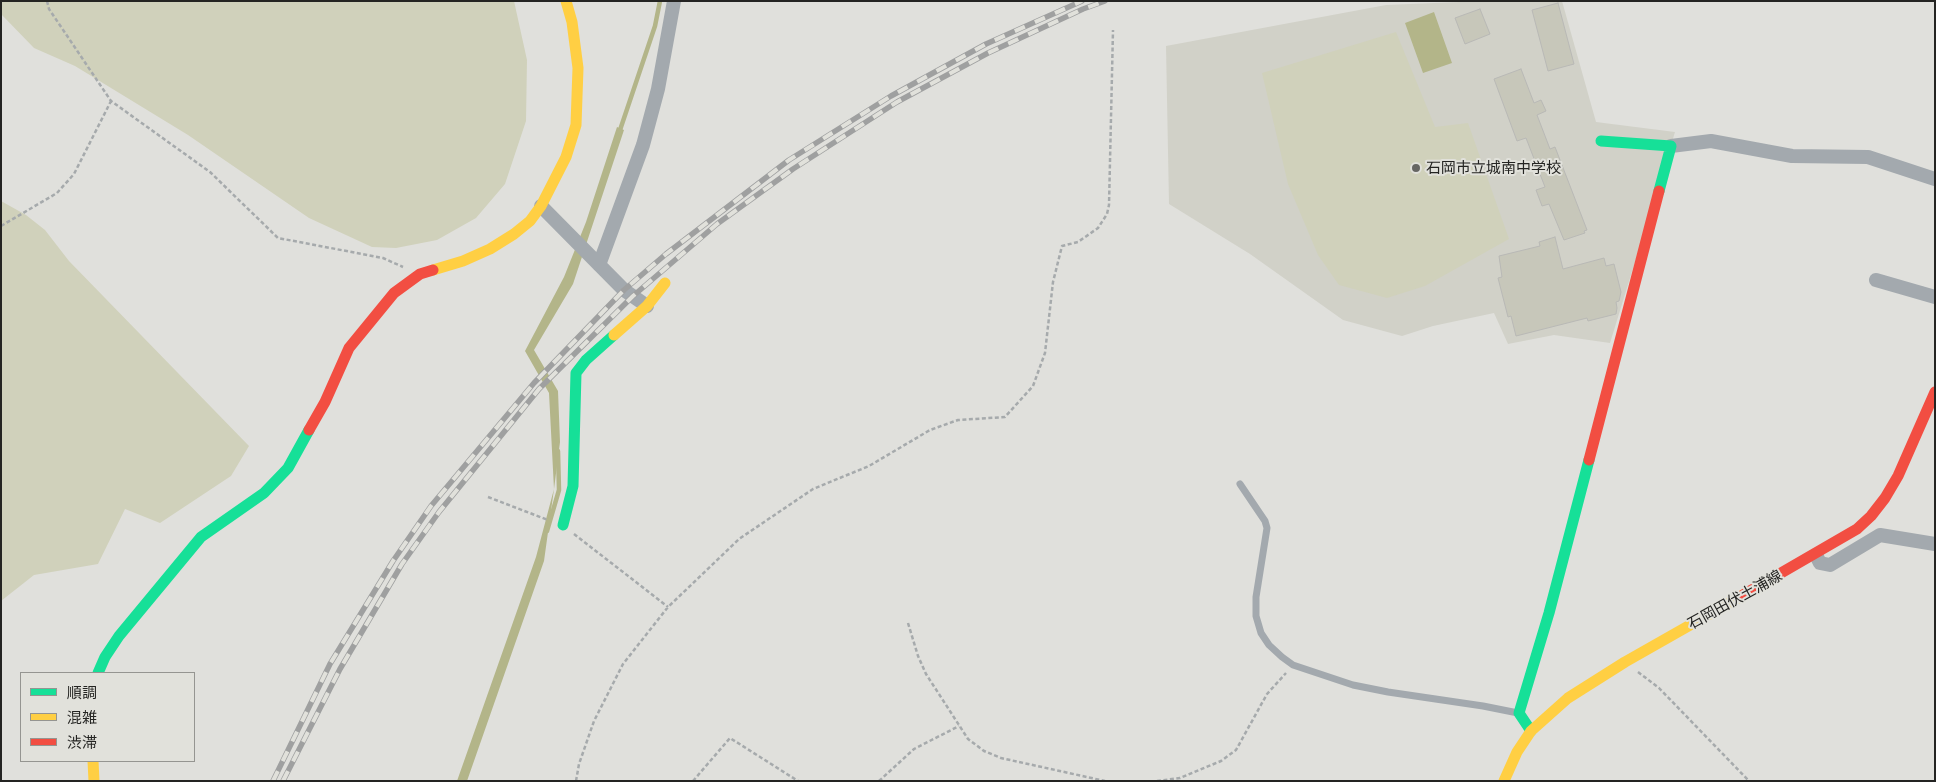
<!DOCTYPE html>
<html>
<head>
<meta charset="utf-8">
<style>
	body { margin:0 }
	#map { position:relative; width:1936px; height:782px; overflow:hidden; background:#e0e0dc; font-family:"Public Sans","Noto Sans JP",sans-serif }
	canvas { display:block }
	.frame { position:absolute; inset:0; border:2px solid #242422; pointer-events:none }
	.legend { position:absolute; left:20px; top:672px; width:175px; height:90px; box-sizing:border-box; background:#e1e1db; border:1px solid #959591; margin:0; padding:6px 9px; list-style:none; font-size:15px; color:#242422 }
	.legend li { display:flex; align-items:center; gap:10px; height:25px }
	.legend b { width:25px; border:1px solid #959591 }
</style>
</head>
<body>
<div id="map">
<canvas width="1936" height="782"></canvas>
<div class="frame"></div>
<ul class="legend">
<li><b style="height:6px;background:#16e098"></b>順調</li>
<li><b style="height:6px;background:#ffcf43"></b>混雑</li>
<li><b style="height:6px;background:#f24e42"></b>渋滞</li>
</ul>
</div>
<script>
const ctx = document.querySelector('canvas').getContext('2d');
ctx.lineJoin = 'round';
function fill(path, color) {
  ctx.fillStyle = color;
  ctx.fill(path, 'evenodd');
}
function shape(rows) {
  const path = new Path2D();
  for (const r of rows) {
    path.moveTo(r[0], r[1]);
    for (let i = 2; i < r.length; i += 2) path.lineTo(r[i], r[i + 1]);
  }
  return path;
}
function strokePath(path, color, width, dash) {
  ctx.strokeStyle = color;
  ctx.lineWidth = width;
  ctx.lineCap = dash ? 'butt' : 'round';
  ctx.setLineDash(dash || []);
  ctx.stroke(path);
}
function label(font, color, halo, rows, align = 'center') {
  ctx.font = font + ' "Public Sans","Noto Sans JP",sans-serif';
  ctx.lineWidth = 4;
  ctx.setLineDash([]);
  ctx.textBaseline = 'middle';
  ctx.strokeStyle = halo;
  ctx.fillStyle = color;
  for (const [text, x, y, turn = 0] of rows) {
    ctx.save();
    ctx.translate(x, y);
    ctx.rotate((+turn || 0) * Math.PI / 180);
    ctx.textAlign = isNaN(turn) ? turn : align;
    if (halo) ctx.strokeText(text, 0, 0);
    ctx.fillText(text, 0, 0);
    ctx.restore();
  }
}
const built = shape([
	[1483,1,1562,1,1596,122,1675,132,1610,343,1554,335,1508,344,1494,313,1433,326,1402,336,1343,320,1250,254,1169,204,1166,46,1386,5]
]);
const green = shape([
	[1,1,514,1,527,60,526,121,505,184,476,218,437,240,396,248,372,247,309,218,188,135,75,66,34,48,1,14],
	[1396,32,1435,127,1468,123,1509,239,1425,286,1387,298,1339,285,1318,255,1288,184,1262,73],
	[1,201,26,215,45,230,69,261,249,446,231,476,160,523,125,509,98,564,34,575,1,601]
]);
const water = shape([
	[1434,12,1452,63,1423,73,1405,23],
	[617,127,624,130,573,284,534,350,558,391,560,442,554,489,544,561,467,781,457,781,536,557,554,489,549,393,525,351,564,277,586,222]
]);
const stream = shape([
	[619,133,655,26,660,1],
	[547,531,559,490,558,451]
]);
const building = shape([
	[1558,3,1574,64,1548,71,1532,10,1558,3],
	[1480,9,1490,34,1465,44,1455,18,1480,9],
	[1521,69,1534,103,1541,100,1546,111,1537,115,1550,149,1555,147,1587,230,1584,231,1585,233,1564,240,1549,204,1542,206,1536,190,1545,187,1526,138,1517,141,1494,79,1521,69],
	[1555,237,1563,269,1604,258,1606,266,1614,264,1621,292,1619,301,1616,302,1617,308,1616,314,1588,321,1587,318,1516,336,1511,316,1508,317,1498,278,1502,277,1499,256,1540,246,1539,242,1555,237]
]);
const path = shape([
	[47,1,49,9,111,101,210,172,278,238,383,258,403,267],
	[1,226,57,193,74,174,111,101],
	[488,497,548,520],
	[574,534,668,607],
	[908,623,918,656,926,674,968,739,984,751,1001,758,1105,781],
	[1638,672,1659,688,1749,781],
	[576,781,579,764,594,721,623,664,668,607,739,539,813,489,869,466,930,430,958,420,1005,417,1033,386,1045,353,1053,282,1062,246,1078,242,1098,228,1107,214,1109,205,1113,30],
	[693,781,730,738,798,781],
	[879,781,914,749,959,726],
	[1157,781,1180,778,1221,761,1236,750,1267,694,1286,673]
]);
const lane = shape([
	[1240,484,1265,521,1267,528,1256,597,1256,616,1261,633,1269,645,1282,657,1293,665,1353,685,1388,692,1483,706,1518,713]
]);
const street = shape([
	[1671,146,1711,141,1792,156,1868,157,1935,179],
	[541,206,624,290,647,306],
	[599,265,643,145,658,89,674,1],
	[1876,280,1935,297],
	[1816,555,1820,563,1830,565,1880,535,1935,544]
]);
const fast = shape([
	[1601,141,1671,146,1659,191],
	[563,525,573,486,576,373,586,360,614,335],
	[98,673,105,657,119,636,201,537,264,493,288,468,309,430],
	[1531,731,1519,713,1549,613,1589,460]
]);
const slow = shape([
	[433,270,463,261,490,249,514,234,530,221,541,206,566,157,576,125,578,68,572,22,566,1],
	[614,335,647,306,665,283],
	[93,761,94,781],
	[1504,781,1517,752,1531,731,1568,698,1625,662,1743,595]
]);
const jam = shape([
	[309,430,325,402,349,348,394,293,420,274,433,270],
	[1589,460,1659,191],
	[1743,595,1857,529,1871,516,1885,498,1898,476,1935,392]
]);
const rail = shape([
	[273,781,330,664,393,561,431,506,534,383,624,290,666,254,789,160,891,96,986,44,1082,1],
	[283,781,340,669,402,564,439,512,539,389,633,296,717,224,793,169,897,102,988,53,1083,9,1105,1]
]);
const markers = [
	[1416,168,5,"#666663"]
];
const poiNames = [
	["石岡市立城南中学校",1426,168]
];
const streetNames = [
	["石岡田伏土浦線",1735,600,-29]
];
fill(built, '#d1d1c8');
fill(green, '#d0d1bb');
fill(water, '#b3b589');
strokePath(stream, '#b3b589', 4.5);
fill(building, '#c7c7ba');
strokePath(building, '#b9b9b6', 1);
strokePath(path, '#a6aaac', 2.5, [4, 2.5]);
strokePath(lane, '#a3a9ae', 7);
strokePath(street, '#a3a9ae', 14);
strokePath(fast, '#16e098', 11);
strokePath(slow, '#ffcf43', 11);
strokePath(jam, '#f24e42', 11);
strokePath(rail, '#9fa0a0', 5.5);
strokePath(rail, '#e1e1db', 4, [11]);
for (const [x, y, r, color] of markers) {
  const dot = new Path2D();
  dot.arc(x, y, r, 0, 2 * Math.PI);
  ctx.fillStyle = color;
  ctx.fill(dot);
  strokePath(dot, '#e1e1db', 2);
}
label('15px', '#242422', '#e1e1db', poiNames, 'left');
label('15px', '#242422', '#e1e1db', streetNames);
</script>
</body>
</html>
